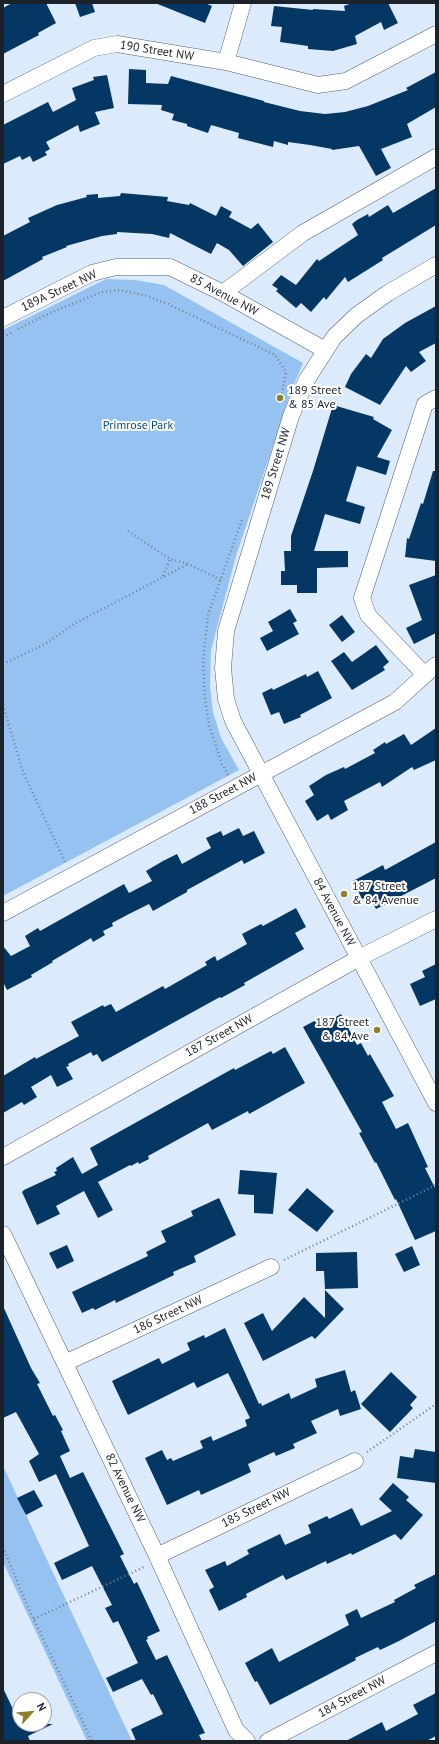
<!DOCTYPE html>
<html>
<head>
<meta charset="utf-8">
<style>
	body { margin:0 }
	#map { position:relative; width:439px; height:1744px; overflow:hidden; background:#dcebfb; font-family:"PT Sans",sans-serif }
	canvas { display:block }
	.frame { position:absolute; inset:0; border:4px solid #1c222a; pointer-events:none }
	.north { position:absolute; left:12px; top:1692px; width:40px; height:40px; box-sizing:border-box; background:#fff; border:1px solid #a4a7aa; border-radius:50%; rotate:63deg; font-size:11px; font-weight:700; line-height:16px; text-align:center; color:#1c222a }
	.north::after { content:''; display:block; margin:auto; width:14px; height:18px; background:#8c8128; clip-path:polygon(50% 0,100% 100%,50% 72%,0 100%) }
</style>
</head>
<body>
<div id="map">
<canvas width="439" height="1744"></canvas>
<div class="frame"></div>
<div class="north">N</div>
</div>
<script>
const ctx = document.querySelector('canvas').getContext('2d');
ctx.lineJoin = 'round';
function fill(path, color) {
  ctx.fillStyle = color;
  ctx.fill(path, 'evenodd');
}
function shape(rows) {
  const path = new Path2D();
  for (const r of rows) {
    path.moveTo(r[0], r[1]);
    for (let i = 2; i < r.length; i += 2) path.lineTo(r[i], r[i + 1]);
  }
  return path;
}
function strokePath(path, color, width, dash) {
  ctx.strokeStyle = color;
  ctx.lineWidth = width;
  ctx.lineCap = dash ? 'butt' : 'round';
  ctx.setLineDash(dash || []);
  ctx.stroke(path);
}
function label(font, color, halo, rows, align = 'center') {
  ctx.font = font + ' "PT Sans",sans-serif';
  ctx.lineWidth = 4;
  ctx.setLineDash([]);
  ctx.textBaseline = 'middle';
  ctx.strokeStyle = halo;
  ctx.fillStyle = color;
  for (const [text, x, y, turn = 0] of rows) {
    ctx.save();
    ctx.translate(x, y);
    ctx.rotate((+turn || 0) * Math.PI / 180);
    ctx.textAlign = isNaN(turn) ? turn : align;
    if (halo) ctx.strokeText(text, 0, 0);
    ctx.fillText(text, 0, 0);
    ctx.restore();
  }
}
const green = shape([
	[106,279,135,280,164,285,303,363,291,392,236,556,211,650,210,686,213,712,221,738,239,770,3,896,3,330],
	[3,1466,132,1741,87,1741,3,1562]
]);
const building = shape([
	[12,3,46,3,56,23,38,33,39,35,3,54,3,8],
	[75,3,92,3,95,12,80,17],
	[155,3,205,3,212,6,205,23],
	[352,3,388,3,398,23,384,30,381,22,355,36,357,44,333,51,308,49,308,46,280,42,282,27,271,26,274,6,313,10,313,9,345,11,344,6],
	[129,69,146,70,146,83,168,84,171,76,264,101,264,102,300,111,325,114,345,112,368,106,408,90,406,88,436,72,436,107,407,124,412,137,381,149,391,168,376,176,359,146,332,150,332,149,310,145,288,142,288,145,274,141,273,147,238,138,239,133,211,125,208,133,187,126,187,124,172,120,174,114,161,110,162,105,128,104],
	[107,75,114,108,95,112,100,124,80,132,78,125,46,142,50,149,45,152,47,155,33,162,30,156,22,160,20,156,3,164,3,125,48,102,53,112,76,100,72,88,94,80,93,77],
	[436,188,436,225,382,258,383,260,348,282,345,277,326,300,324,297,311,312,301,303,296,308,276,291,278,289,272,285,281,275,296,285,317,259,319,261,358,235,352,224,357,220,368,214,369,217,388,205,393,213],
	[121,193,168,197,167,201,189,205,190,203,216,216,221,206,232,212,229,217,251,229,258,223,273,242,243,266,229,250,217,243,211,254,170,233,169,238,152,234,117,232,117,234,102,236,66,246,67,247,42,257,43,259,3,281,3,236,30,222,28,218,57,205,87,197,86,195,98,194,98,198,120,196],
	[436,306,436,343,419,352,426,361,411,372,406,366,380,405,345,387,351,374,366,354,371,358,383,339,405,323],
	[333,405,374,417,373,419,392,430,377,457,390,461,386,475,357,466,346,501,365,507,360,524,325,514,314,551,348,551,348,567,317,568,317,593,297,593,297,585,281,585,281,571,285,571,284,551,291,551,291,536,313,471],
	[433,471,436,471,436,561,405,557,407,538,409,539,421,503,423,504],
	[436,575,436,633,414,644,406,628,422,620,409,585],
	[290,609,297,621,293,623,299,634,267,651,260,638,273,631,268,622],
	[342,615,355,632,342,642,329,625],
	[376,645,389,662,383,667,385,670,352,690,331,661,344,652,352,662],
	[318,671,332,698,300,715,301,717,284,724,279,712,271,715,262,693,272,688,273,690,306,674,307,677],
	[436,728,436,760,414,770,412,767,382,787,380,782,344,801,348,810,331,820,328,814,317,821,305,801,314,795,309,786,326,775,344,767,345,769,375,753,373,750,385,742,386,744,404,734,411,745],
	[239,828,243,836,254,831,265,853,244,864,242,860,187,890,187,892,153,911,149,904,129,914,112,923,113,926,103,931,105,935,93,942,91,938,52,961,53,962,31,975,32,977,7,990,3,982,3,946,11,956,30,946,25,936,38,928,40,931,124,884,129,893,152,881,146,871,163,861,177,854,182,864,211,848,206,838,221,831,223,836],
	[436,842,436,878,376,909,369,896,362,899,353,881,383,865,385,870],
	[296,908,306,927,295,933,304,949,244,983,245,985,221,998,220,997,102,1062,97,1054,93,1056,91,1052,68,1064,69,1066,66,1067,73,1079,57,1087,51,1075,31,1087,37,1097,24,1105,22,1102,3,1113,3,1076,35,1057,36,1059,79,1036,71,1022,103,1005,104,1007,111,1004,116,1012,163,986,165,989,207,965,205,962,215,956,217,961,247,944,242,934,261,924,263,926],
	[436,964,436,999,420,1006,410,984,425,977,422,971],
	[341,1014,357,1045,361,1043,368,1056,370,1054,394,1096,382,1102,396,1129,408,1123,428,1167,425,1168,436,1190,436,1231,415,1240,396,1199,395,1200,376,1162,375,1163,359,1133,362,1132,303,1027,322,1017,325,1023],
	[285,1047,305,1083,249,1114,248,1111,212,1130,208,1123,148,1156,149,1159,139,1164,138,1162,131,1166,130,1165,98,1182,113,1210,98,1218,84,1191,56,1206,60,1214,37,1225,22,1192,24,1190,56,1175,54,1172,57,1171,56,1168,73,1157,82,1174,98,1165,90,1148,234,1068,235,1070,271,1051,273,1054],
	[240,1170,277,1173,273,1214,254,1213,254,1195,238,1194],
	[307,1188,334,1211,317,1232,288,1210],
	[219,1198,236,1235,194,1256,196,1262,173,1272,174,1275,116,1303,115,1300,95,1310,93,1308,82,1313,72,1292,148,1256,146,1252,166,1242,161,1231,193,1216,191,1211],
	[67,1245,74,1261,57,1269,49,1253],
	[412,1246,420,1265,404,1272,395,1254],
	[357,1252,358,1288,325,1289,324,1271,316,1271,316,1253],
	[325,1290,344,1309,315,1339,312,1336,263,1361,244,1323,263,1313,272,1331,304,1297,325,1318],
	[3,1306,31,1368,40,1383,37,1384,53,1416,55,1415,63,1430,61,1431,70,1451,60,1456,70,1478,83,1472,124,1554,120,1556,134,1584,137,1582,160,1631,147,1637,148,1639,146,1640,156,1660,167,1655,205,1733,199,1735,202,1741,136,1741,131,1729,163,1714,153,1694,151,1695,142,1679,113,1692,106,1678,138,1663,118,1621,113,1623,105,1608,112,1605,92,1566,62,1580,54,1563,89,1546,56,1474,39,1482,29,1461,39,1454,16,1412,3,1418],
	[225,1328,259,1404,261,1403,262,1406,289,1393,291,1399,317,1387,315,1379,345,1370,351,1392,355,1390,361,1409,340,1416,338,1409,311,1421,317,1433,293,1444,295,1448,276,1456,274,1452,248,1464,251,1472,236,1479,201,1495,199,1490,167,1505,145,1458,162,1450,167,1460,171,1458,173,1461,203,1448,200,1441,211,1436,213,1441,247,1426,245,1420,250,1418,228,1373,197,1388,194,1382,128,1415,112,1381,159,1358,162,1364,190,1350,187,1343,204,1335,205,1338],
	[391,1372,417,1397,410,1405,413,1408,390,1432,361,1404],
	[415,1449,436,1452,436,1483,397,1478,400,1456,413,1458],
	[393,1483,409,1497,406,1500,423,1515,401,1540,395,1534,352,1555,351,1553,327,1564,326,1561,286,1580,283,1575,246,1594,247,1597,219,1611,209,1590,214,1587,205,1570,225,1561,227,1566,249,1554,247,1550,280,1534,285,1545,311,1533,308,1525,327,1516,329,1519,352,1508,361,1526,392,1511,379,1499],
	[34,1490,43,1506,26,1515,17,1498],
	[436,1574,436,1621,399,1641,380,1650,378,1647,355,1658,356,1660,270,1705,257,1681,255,1682,245,1663,272,1648,279,1662,349,1625,345,1615,357,1609,361,1618,395,1602,394,1600,416,1588,414,1585],
	[3,1688,20,1724,53,1724,28,1736,30,1741,3,1741],
	[436,1693,436,1736,426,1741,346,1741,382,1722,386,1731,418,1714,413,1705]
]);
const path = shape([
	[18,329,52,312,102,292,120,290,144,295,168,304,275,355,286,372,281,399],
	[3,337,13,332],
	[128,531,170,559,188,564,221,580],
	[163,576,170,559],
	[3,664,45,644,74,624,188,564],
	[3,705,23,772,65,862],
	[228,775,222,764,209,725,205,699,203,661,208,615,242,520],
	[284,1260,436,1185],
	[367,1452,436,1404],
	[3,1547,27,1605,92,1741],
	[34,1619,146,1566]
]);
const minor = shape([
	[226,62,243,3],
	[3,94,94,48,117,44,226,62,318,85,346,81,436,34],
	[436,265,388,293,357,315,334,337,306,381,291,416,226,631,223,668,226,699,233,721,436,1103],
	[223,293,303,233,436,157],
	[3,318,92,273,116,267,170,267,223,293,325,350],
	[425,675,368,615,362,598,425,404,436,398],
	[3,913,395,702,436,665],
	[3,1157,359,958,436,919],
	[3,1234,157,1556,236,1730,247,1741],
	[65,1363,271,1267],
	[157,1556,355,1461],
	[268,1741,436,1653]
]);
const markers = [
	[280,398,4,"#8c8128"],
	[344,894,4,"#8c8128"],
	[377,1030,4,"#8c8128"]
];
const streetNames = [
	["190 Street NW",157,51,9],
	["189A Street NW",59,291,-25],
	["85 Avenue NW",224,295,28],
	["189 Street NW",276,464,-73],
	["188 Street NW",223,794,-28],
	["84 Avenue NW",334,912,62],
	["187 Street NW",219,1036,-29],
	["186 Street NW",168,1315,-25],
	["82 Avenue NW",125,1488,64],
	["185 Street NW",256,1508,-26],
	["184 Street NW",352,1697,-28]
];
const poiNames = [
	["189 Street",288,391],
	["& 85 Ave",288,405],
	["187 Street",352,887],
	["& 84 Avenue",352,901],
	["187 Street",369,1023,"right"],
	["& 84 Ave",369,1037,"right"]
];
const parkNames = [
	["Primrose Park",138,426]
];
fill(green, '#96c2f2');
fill(building, '#053764');
strokePath(minor, '#516071', 17);
strokePath(path, '#78828e', 2.5, [1, 3]);
strokePath(minor, '#fff', 16);
for (const [x, y, r, color] of markers) {
  const dot = new Path2D();
  dot.arc(x, y, r, 0, 2 * Math.PI);
  ctx.fillStyle = color;
  ctx.fill(dot);
  strokePath(dot, '#fff', 1.5);
}
label('12px', '#1c222a', '#fff', streetNames);
label('12px', '#1c222a', '#fff', poiNames, 'left');
label('12px', '#054a87', '#fff', parkNames);
</script>
</body>
</html>
